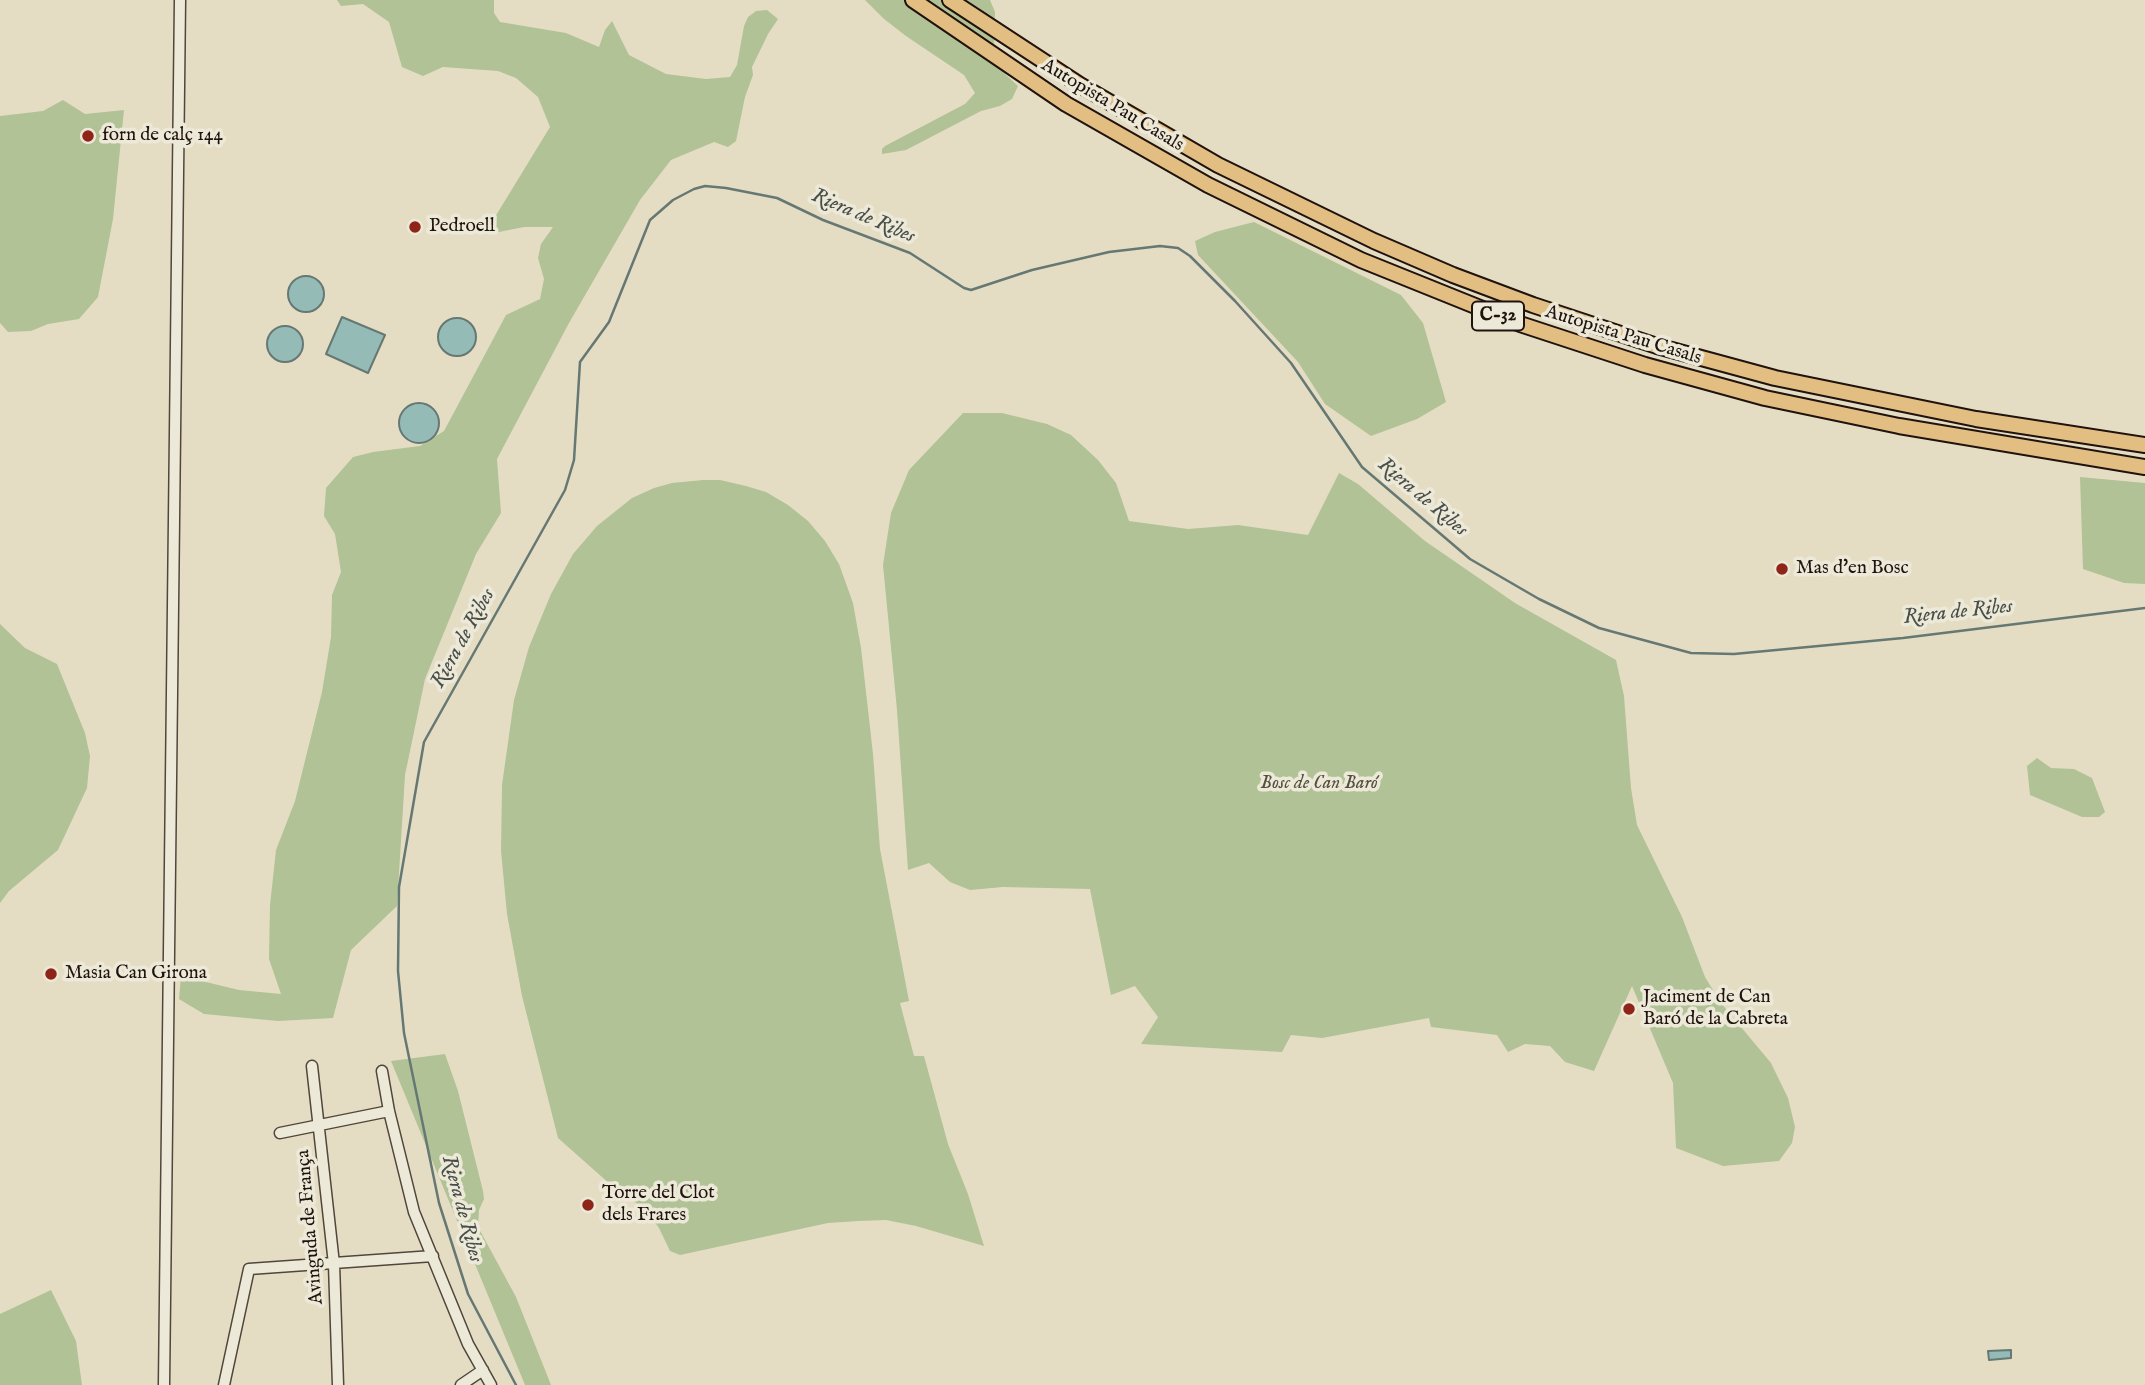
<!DOCTYPE html>
<html>
<head>
<meta charset="utf-8">
<style>
	body { margin:0 }
	canvas { display:block; background:#e4ddc3 }
</style>
</head>
<body>
<canvas width="2145" height="1385"></canvas>
<script>
const ctx = document.querySelector('canvas').getContext('2d');
ctx.lineJoin = 'round';
function fill(path, color) {
  ctx.fillStyle = color;
  ctx.fill(path, 'evenodd');
}
function shape(rows) {
  const path = new Path2D();
  for (const r of rows) {
    if (r.length === 3) {
      path.moveTo(r[0] + r[2], r[1]);
      path.arc(r[0], r[1], r[2], 0, 2 * Math.PI);
      continue;
    }
    path.moveTo(r[0], r[1]);
    for (let i = 2; i < r.length; i += 2) path.lineTo(r[i], r[i + 1]);
  }
  return path;
}
function strokePath(path, color, width, dash) {
  ctx.strokeStyle = color;
  ctx.lineWidth = width;
  ctx.lineCap = dash ? 'butt' : 'round';
  ctx.setLineDash(dash || []);
  ctx.stroke(path);
}
function label(font, color, halo, rows, align = 'center') {
  ctx.font = font + ' "IM FELL English",serif';
  ctx.lineWidth = 7;
  ctx.setLineDash([]);
  ctx.textBaseline = 'middle';
  ctx.strokeStyle = halo;
  ctx.fillStyle = color;
  for (const [text, x, y, turn = 0] of rows) {
    ctx.save();
    ctx.translate(x, y);
    ctx.rotate((+turn || 0) * Math.PI / 180);
    ctx.textAlign = isNaN(turn) ? turn : align;
    if (halo) ctx.strokeText(text, 0, 0);
    ctx.fillText(text, 0, 0);
    ctx.restore();
  }
}
const green = shape([
	[337,0,494,0,494,13,500,22,566,33,599,47,605,30,612,21,629,55,666,74,706,79,730,77,737,65,744,26,748,17,756,11,767,10,778,19,768,34,752,67,753,75,745,97,736,141,728,147,714,142,671,160,640,200,569,323,497,459,501,513,476,554,425,679,405,775,397,906,351,950,333,1018,278,1021,204,1014,179,999,181,976,239,990,281,994,269,959,270,905,276,850,295,801,322,692,331,637,332,595,341,572,335,534,324,516,326,488,353,457,373,452,420,446,444,431,506,315,540,299,544,279,538,258,541,244,553,227,524,227,484,235,550,127,538,97,516,78,498,71,443,67,423,76,402,67,389,22,363,4,341,6],
	[865,0,990,0,995,12,994,49,1004,73,1018,86,1012,99,1000,106,981,111,906,150,882,154,882,149,885,146,965,104,975,93,964,75,906,36,884,19],
	[63,100,85,114,124,110,113,219,98,297,79,319,48,324,31,331,8,332,0,323,0,116,43,111],
	[1254,222,1401,295,1423,323,1446,402,1417,419,1371,436,1325,404,1298,362,1198,255,1195,241,1215,232],
	[963,413,1002,413,1047,424,1071,435,1098,460,1116,483,1129,521,1188,529,1238,525,1308,535,1339,473,1358,484,1425,541,1515,603,1616,660,1624,696,1631,788,1637,825,1682,917,1705,977,1721,1003,1771,1063,1788,1098,1795,1127,1792,1143,1779,1161,1723,1166,1676,1148,1673,1083,1632,986,1594,1071,1565,1062,1550,1046,1525,1044,1508,1052,1497,1035,1431,1027,1429,1018,1322,1038,1291,1035,1282,1052,1141,1044,1158,1017,1135,986,1111,995,1090,889,1003,887,970,890,950,882,929,863,908,870,897,710,883,565,891,513,909,470],
	[2080,477,2145,483,2145,584,2124,583,2083,569],
	[703,480,720,480,746,486,766,492,788,505,808,521,825,541,839,564,853,603,861,648,873,754,880,849,909,1001,900,1003,914,1056,924,1056,948,1144,968,1194,984,1246,916,1226,886,1220,858,1221,828,1223,680,1255,670,1251,659,1228,646,1210,611,1185,558,1138,522,996,507,914,501,851,502,785,514,700,529,647,551,594,573,554,597,526,632,498,654,488,672,483],
	[0,624,25,648,57,664,85,733,90,756,87,788,58,850,9,891,0,903],
	[2037,758,2051,768,2074,769,2092,778,2105,812,2099,817,2082,817,2030,795,2027,766],
	[445,1054,458,1091,483,1191,484,1199,479,1210,478,1227,516,1297,551,1385,525,1385,391,1061],
	[51,1290,76,1341,82,1385,0,1385,0,1314]
]);
const water = shape([
	[306,294,18],
	[342,317,385,335,368,373,326,354,342,317],
	[457,337,19],
	[285,344,18],
	[419,423,20],
	[2011,1350,2011,1358,1989,1360,1988,1351,2011,1350]
]);
const stream = shape([
	[516,1385,468,1294,439,1203,404,1033,398,971,399,887,424,742,565,490,574,460,580,362,609,322,650,220,673,200,694,189,705,186,726,188,777,198,823,220,910,253,964,288,971,290,1032,270,1109,252,1160,246,1178,248,1190,256,1235,301,1291,363,1362,467,1470,559,1539,599,1599,628,1691,653,1734,654,1903,638,2145,608]
]);
const minor = shape([
	[312,1066,334,1264,338,1385],
	[382,1071,389,1111,414,1212,468,1344,491,1385],
	[280,1133,389,1111],
	[164,1385,180,0],
	[224,1385,249,1269,433,1256],
	[461,1385,483,1370]
]);
const highway = shape([
	[913,0,1066,104,1208,185,1361,260,1520,324,1645,365,1765,398,1899,426,2145,467],
	[950,0,1080,85,1218,165,1374,241,1453,275,1533,305,1657,346,1775,378,1976,419,2145,445]
]);
const markers = [
	[88,136,7,"#8f2418"],
	[415,227,7,"#8f2418"],
	[1782,569,7,"#8f2418"],
	[51,974,7,"#8f2418"],
	[1629,1009,7,"#8f2418"],
	[588,1205,7,"#8f2418"]
];
const shields = [
	[1498,316,52]
];
const shieldNames = [
	["C-32",1498,316]
];
const streetNames = [
	["Autopista Pau Casals",1112,106,31],
	["Autopista Pau Casals",1623,336,17],
	["Avinguda de França",311,1227,-95]
];
const poiNames = [
	["forn de calç 144",102,136],
	["Pedroell",429,227],
	["Mas d'en Bosc",1796,569],
	["Masia Can Girona",65,974],
	["Jaciment de Can",1643,998],
	["Baró de la Cabreta",1643,1020],
	["Torre del Clot",602,1194],
	["dels Frares",602,1216]
];
const parkNames = [
	["Bosc de Can Baró",1319,784]
];
const waterNames = [
	["Riera de Ribes",863,217,23],
	["Riera de Ribes",1422,498,40],
	["Riera de Ribes",1958,613,-6],
	["Riera de Ribes",464,639,-61],
	["Riera de Ribes",461,1209,75]
];
fill(green, '#b1c296');
fill(water, '#95bbb6');
strokePath(water, '#667873', 2);
strokePath(stream, '#667873', 2.5);
strokePath(minor, '#51463b', 13);
strokePath(highway, '#20130e', 18);
strokePath(minor, '#ede9d8', 10);
strokePath(highway, '#e2be82', 14);
for (const [x, y, r, color] of markers) {
  const dot = new Path2D();
  dot.arc(x, y, r, 0, 2 * Math.PI);
  ctx.fillStyle = color;
  ctx.fill(dot);
  strokePath(dot, '#ede9d8', 2.5);
}
for (const [x, y, w] of shields) {
  const box = new Path2D();
  box.roundRect(x - w / 2, y - 14.5, w, 29, 5);
  ctx.fillStyle = '#ede9d8';
  ctx.fill(box);
  strokePath(box, '#20130e', 2);
}
label('bold 18px', '#20130e', null, shieldNames);
label('19px', '#20130e', '#ede9d8', streetNames);
label('19px', '#20130e', '#ede9d8', poiNames, 'left');
label('italic 19px', '#53503e', '#ede9d8', parkNames);
label('italic 21px', '#494e49', '#ede9d8', waterNames);
</script>
</body>
</html>
